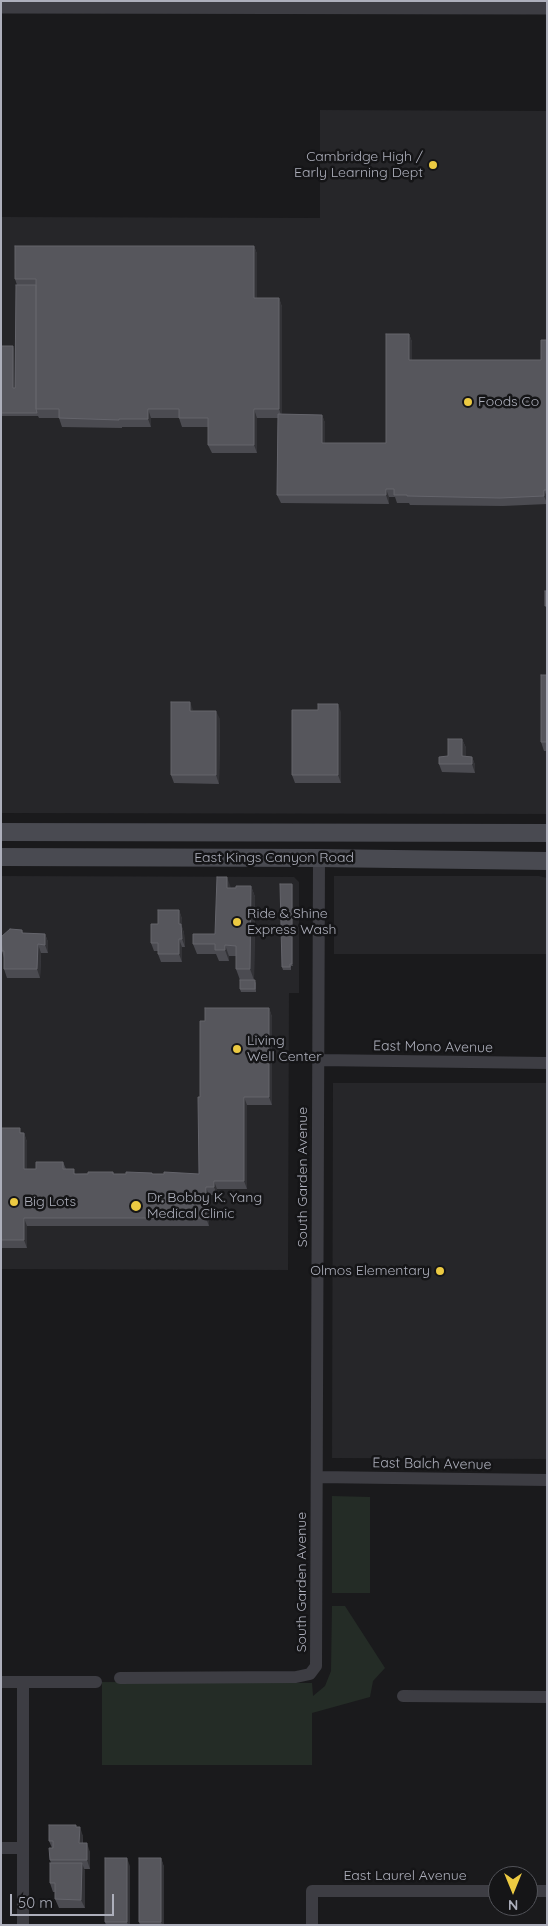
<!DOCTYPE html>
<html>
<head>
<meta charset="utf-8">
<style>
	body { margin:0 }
	#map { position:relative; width:548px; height:1926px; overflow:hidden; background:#1a1a1c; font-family:Quicksand,sans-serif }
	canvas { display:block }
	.frame { position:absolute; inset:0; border:2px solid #adafbb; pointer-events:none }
	.north { position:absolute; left:488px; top:1866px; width:50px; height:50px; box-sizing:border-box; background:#151517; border:1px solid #525359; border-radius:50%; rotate:180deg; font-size:14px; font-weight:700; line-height:20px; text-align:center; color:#adafbb }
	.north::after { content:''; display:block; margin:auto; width:18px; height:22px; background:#ecca42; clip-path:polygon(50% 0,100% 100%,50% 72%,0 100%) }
	.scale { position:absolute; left:10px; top:1894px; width:104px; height:22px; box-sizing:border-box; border:2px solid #adafbb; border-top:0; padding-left:6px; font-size:15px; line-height:18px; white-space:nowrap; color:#adafbb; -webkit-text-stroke:4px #151517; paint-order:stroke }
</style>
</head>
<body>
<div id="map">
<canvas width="548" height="1926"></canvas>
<div class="frame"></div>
<div class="north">N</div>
<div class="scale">50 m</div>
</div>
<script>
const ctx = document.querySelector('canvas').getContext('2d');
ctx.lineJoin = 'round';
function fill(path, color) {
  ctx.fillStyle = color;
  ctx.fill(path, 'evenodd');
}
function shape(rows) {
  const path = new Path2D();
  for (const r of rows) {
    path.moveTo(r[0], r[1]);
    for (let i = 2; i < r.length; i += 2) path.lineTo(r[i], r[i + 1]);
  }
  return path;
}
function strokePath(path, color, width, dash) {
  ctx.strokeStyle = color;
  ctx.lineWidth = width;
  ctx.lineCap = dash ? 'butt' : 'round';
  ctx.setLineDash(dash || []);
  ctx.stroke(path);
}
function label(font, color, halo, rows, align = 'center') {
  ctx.font = font + ' Quicksand,sans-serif';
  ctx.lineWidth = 5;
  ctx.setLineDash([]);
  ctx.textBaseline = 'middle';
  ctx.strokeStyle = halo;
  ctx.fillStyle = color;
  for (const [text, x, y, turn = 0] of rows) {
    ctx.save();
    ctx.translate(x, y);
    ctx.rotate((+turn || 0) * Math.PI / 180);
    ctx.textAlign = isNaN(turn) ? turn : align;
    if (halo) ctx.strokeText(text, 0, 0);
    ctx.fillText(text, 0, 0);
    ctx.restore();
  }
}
const built = shape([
	[320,110,547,111,547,814,1,813,1,217,320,218],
	[1,876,294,877,299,882,299,993,289,993,288,1270,1,1269],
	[334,876,539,876,547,878,547,954,334,954],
	[333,1083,547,1083,547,1459,332,1458]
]);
const green = shape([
	[332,1496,370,1497,370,1593,332,1593],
	[332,1606,345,1606,385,1668,373,1681,370,1697,312,1713,312,1765,102,1765,102,1682,312,1683,313,1696,325,1686,331,1671]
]);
const minor = shape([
	[318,1060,547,1063],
	[317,1477,547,1480],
	[120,1678,296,1677,310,1674,316,1666,319,858],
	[1,1682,96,1682],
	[403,1696,547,1697],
	[1,1848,23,1848],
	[528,1891,547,1891],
	[23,1925,23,1682],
	[312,1925,312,1891,498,1891]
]);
const tertiary = shape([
	[1,6,547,7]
]);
const secondary = shape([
	[1,832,547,833],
	[1,857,319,858,547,861]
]);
const wall = shape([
	[254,246,257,254,257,298,279,298,282,307,282,414,322,415,325,423,325,443,386,443,409,334,412,342,412,360,541,360,547,340,547,504,503,506,410,505,409,503,397,503,395,497,389,497,389,504,281,503,277,495,278,418,257,418,257,453,212,453,208,445,208,427,182,427,179,418,151,418,151,427,122,427,122,428,62,427,59,418,39,418,38,416,1,416,1,346,14,349,14,388,15,388,17,285,15,279],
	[547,675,547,751,544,751,541,742],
	[318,710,341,712,341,783,295,783,292,775],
	[193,711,220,719,219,784,174,783,171,775],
	[462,739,466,748,466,756,472,757,475,765,475,773,442,772,439,764,448,756],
	[292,884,293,887,293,966,291,966,291,970,283,970,282,967],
	[251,886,255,897,254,980,256,983,256,992,241,992,240,989,240,980,236,969,236,956,229,956,229,961,219,961,216,954,197,954,193,944,215,934,231,888],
	[179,910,182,919,182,927,184,933,185,947,182,947,182,962,161,962,158,954,158,951,154,951,151,943,158,924],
	[22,930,23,933,45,934,48,942,48,953,41,953,40,978,7,978,4,969,4,958,2,951,1,937],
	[269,1008,272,1017,272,1105,247,1105,247,1189,217,1189,217,1195,209,1195,209,1226,27,1226,27,1248,1,1248,1,1128,24,1133,27,1142,27,1169,36,1169,63,1162,66,1169,76,1174,113,1172,114,1174,199,1174,200,1097,205,1021],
	[77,1827,83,1836,83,1843,90,1852,90,1869,84,1869,85,1871,85,1908,59,1908,55,1899,55,1892,53,1892,50,1883,51,1863,50,1860,52,1848,49,1841],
	[161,1858,164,1867,164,1925,140,1925,139,1922],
	[130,1866,130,1925,106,1925,105,1922]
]);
const shadedWall = shape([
	[254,246,257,254,257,307,254,298],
	[279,298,282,307,282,418,279,409],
	[409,334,412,342,412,368,409,360],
	[13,346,14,349,14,391,13,388],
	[148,409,151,418,151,427,148,419],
	[254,409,257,418,257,453,254,445],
	[322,415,325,423,325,451,322,443],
	[386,489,389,497,389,504,386,495],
	[544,490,547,497,547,503,544,496],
	[190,702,193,710,190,711],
	[338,704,341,712,341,783,338,775],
	[216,711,220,719,219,784,216,775],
	[462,739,466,748,466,764,462,756],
	[472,757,475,765,475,773,472,764],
	[227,877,231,888,227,888],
	[292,884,293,887,293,966,292,964],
	[251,886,255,897,254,980,250,969],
	[179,910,182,919,182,927,184,933,185,947,182,939,179,924],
	[45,934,48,942,48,953,45,945],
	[179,939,182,947,182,962,179,954],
	[38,944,41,953,40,978,37,969],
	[225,945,229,956,229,961,225,950],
	[269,1008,272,1017,272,1105,269,1097],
	[244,1097,247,1105,247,1189,244,1181],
	[24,1133,27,1142,27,1177,24,1169],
	[214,1181,217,1189,217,1195,214,1187],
	[206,1187,209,1195,209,1226,206,1218],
	[24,1218,27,1226,27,1248,24,1240],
	[80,1827,83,1836,82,1852,79,1843],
	[87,1843,90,1852,90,1869,87,1860],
	[127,1858,130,1866,130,1925,128,1925,127,1922],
	[161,1858,164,1867,164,1925,162,1925,161,1922],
	[82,1863,85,1871,85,1908,81,1900]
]);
const building = shape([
	[15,246,254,246,254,298,279,298,279,409,254,409,254,445,208,445,208,418,179,418,179,409,148,409,148,419,119,419,119,420,59,418,59,409,36,409,36,279,15,279,15,246],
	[16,285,36,285,36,409,37,413,1,413,1,346,13,346,13,388,15,388,16,285],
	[386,334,409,334,409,360,541,360,541,340,547,340,547,490,544,490,544,496,500,498,407,496,407,495,394,495,394,489,386,489,386,495,277,495,278,414,322,415,322,443,386,443,386,334],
	[545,591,547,591,547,606,545,606,545,591],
	[541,675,547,675,547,742,541,742,541,675],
	[171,702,190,702,190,711,216,711,216,775,171,775,171,702],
	[318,704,338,704,338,775,292,775,292,710,318,710,318,704],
	[448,739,462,739,462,756,472,757,472,764,439,764,439,757,448,756,448,739],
	[217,877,227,877,227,888,236,888,236,886,251,886,250,969,236,969,236,946,225,945,225,950,215,950,215,944,193,944,193,934,215,934,217,877],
	[280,884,292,884,292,964,290,964,290,967,282,967,280,884],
	[158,910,179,910,179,924,181,924,182,939,179,939,179,954,158,954,158,943,151,943,151,924,158,924,158,910],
	[10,929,22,930,22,933,45,934,45,945,38,944,37,969,4,969,4,951,2,951,1,937,10,929],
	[240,980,255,980,255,989,240,989,240,980],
	[205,1008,269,1008,269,1097,244,1097,244,1181,214,1181,214,1187,206,1187,206,1218,24,1218,24,1240,1,1240,1,1128,20,1128,20,1133,24,1133,24,1169,36,1169,36,1162,63,1162,63,1169,74,1169,74,1174,88,1174,88,1172,113,1172,113,1174,126,1174,126,1172,152,1173,152,1174,164,1174,164,1172,199,1174,198,1097,200,1097,200,1021,205,1021,205,1008],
	[49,1825,76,1825,76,1827,80,1827,79,1843,87,1843,87,1860,50,1860,49,1848,53,1848,53,1841,49,1841,49,1825],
	[105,1858,127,1858,127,1922,105,1922,105,1858],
	[139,1858,161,1858,161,1922,139,1922,139,1858],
	[50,1863,82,1863,81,1900,55,1899,55,1883,50,1883,50,1863]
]);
const markers = [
	[433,165,5,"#ecca42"],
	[468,402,5,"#ecca42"],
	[237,922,5,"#ecca42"],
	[237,1049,5,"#ecca42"],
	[14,1202,5,"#ecca42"],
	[136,1206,6,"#ecca42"],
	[440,1271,5,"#ecca42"]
];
const poiNames = [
	["Cambridge High /",423,157,"right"],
	["Early Learning Dept",423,173,"right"],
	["Foods Co",478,402],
	["Ride & Shine",247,914],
	["Express Wash",247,930],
	["Living",247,1041],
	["Well Center",247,1057],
	["Dr. Bobby K. Yang",147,1198],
	["Medical Clinic",147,1214],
	["Big Lots",24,1202],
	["Olmos Elementary",430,1271,"right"]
];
const streetNames = [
	["East Kings Canyon Road",274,858],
	["East Mono Avenue",433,1047,1],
	["South Garden Avenue",303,1177,-90],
	["East Balch Avenue",432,1464,1],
	["South Garden Avenue",302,1582,-90],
	["East Laurel Avenue",405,1876]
];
fill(built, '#262629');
fill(green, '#242c26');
strokePath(minor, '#3d3d43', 12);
strokePath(tertiary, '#3d3d43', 15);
strokePath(secondary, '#494a51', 18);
fill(wall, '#4b4b51');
fill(shadedWall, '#333337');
fill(building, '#56565c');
strokePath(building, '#64646b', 1);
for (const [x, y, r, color] of markers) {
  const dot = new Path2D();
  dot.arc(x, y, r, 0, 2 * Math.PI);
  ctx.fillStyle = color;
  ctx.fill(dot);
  strokePath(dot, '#151517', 2);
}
label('14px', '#adafbb', '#151517', poiNames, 'left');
label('14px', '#adafbb', '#151517', streetNames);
</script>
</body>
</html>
